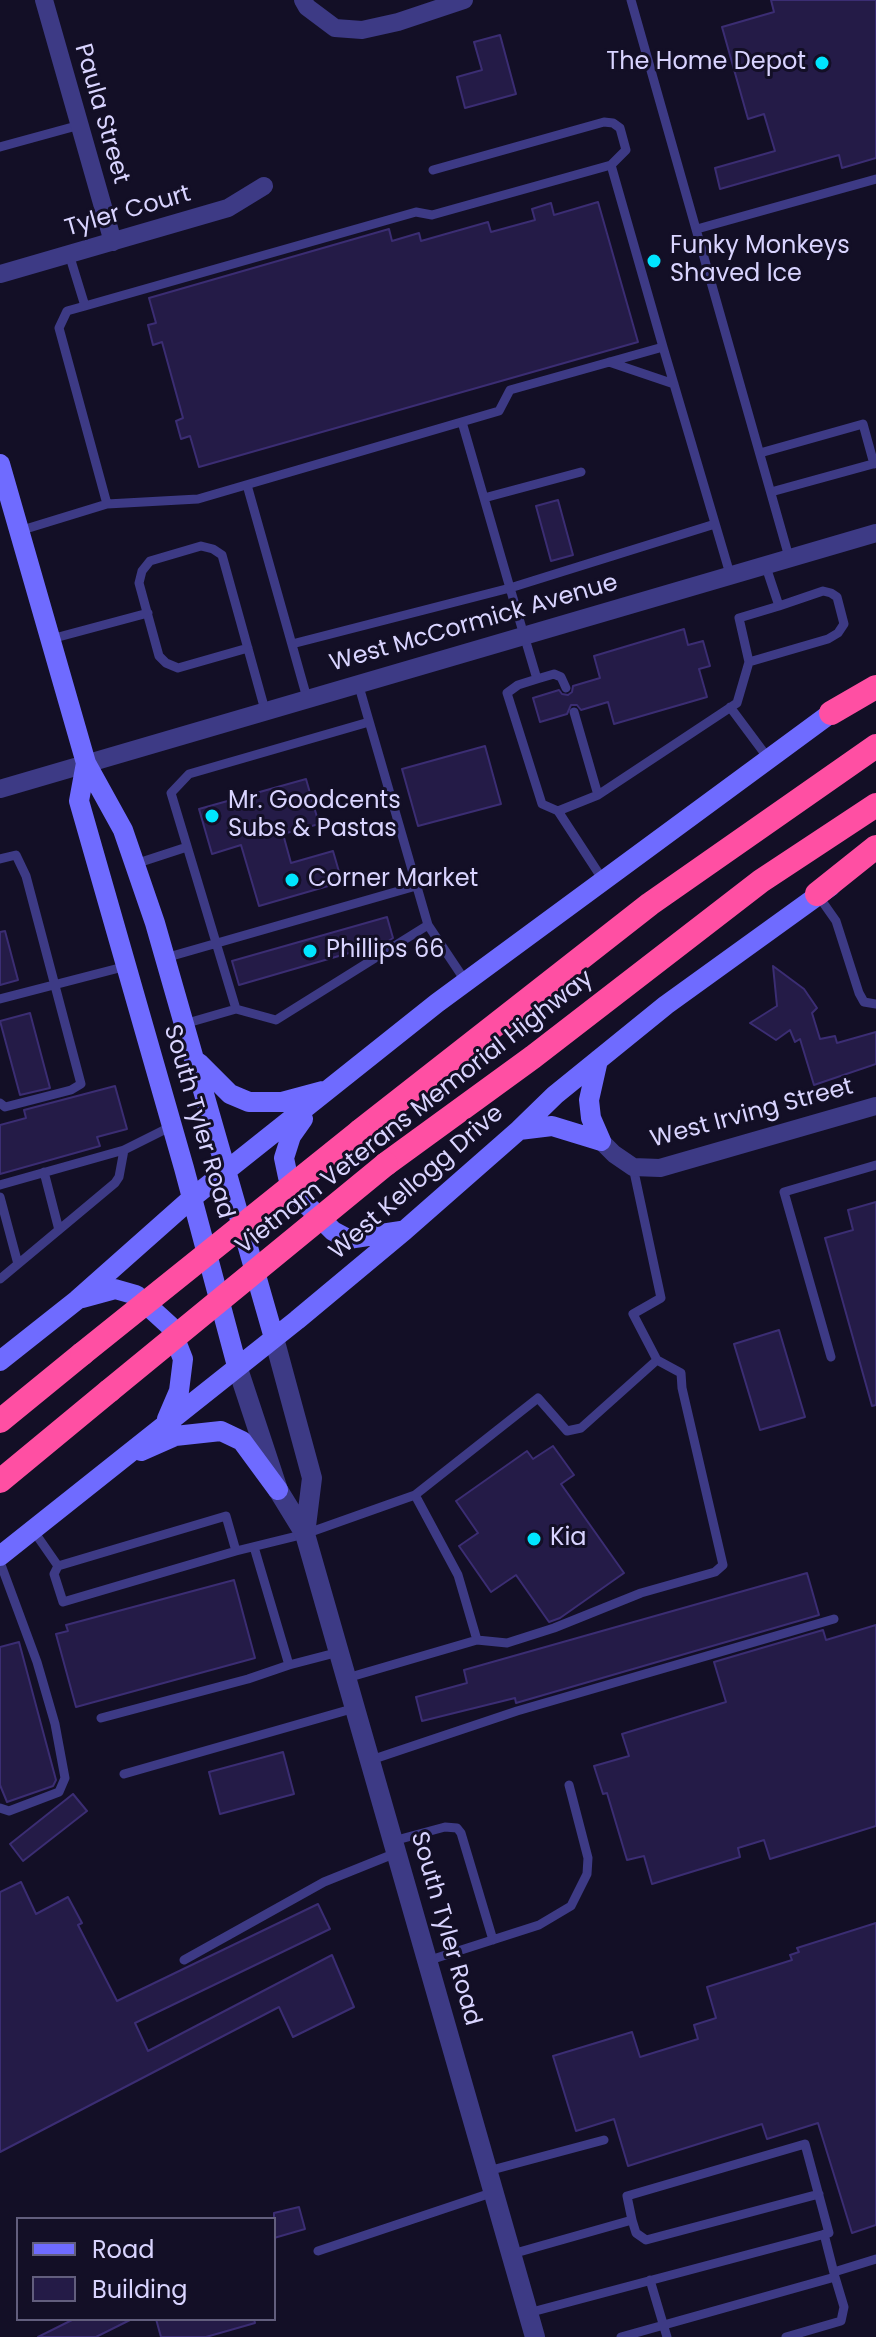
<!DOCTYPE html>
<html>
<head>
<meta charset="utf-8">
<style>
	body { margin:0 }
	#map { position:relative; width:876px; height:2337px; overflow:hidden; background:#130f26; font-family:Poppins,sans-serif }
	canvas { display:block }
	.legend { position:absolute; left:16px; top:2217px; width:260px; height:104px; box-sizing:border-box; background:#130f26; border:2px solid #625e7d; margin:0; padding:10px 14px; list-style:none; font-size:24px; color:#d9d4ff }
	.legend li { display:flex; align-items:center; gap:16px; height:40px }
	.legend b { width:40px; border:2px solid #625e7d }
</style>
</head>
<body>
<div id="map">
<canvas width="876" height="2337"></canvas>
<ul class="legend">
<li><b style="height:10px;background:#6f6bff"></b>Road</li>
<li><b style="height:22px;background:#241b47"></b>Building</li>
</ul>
</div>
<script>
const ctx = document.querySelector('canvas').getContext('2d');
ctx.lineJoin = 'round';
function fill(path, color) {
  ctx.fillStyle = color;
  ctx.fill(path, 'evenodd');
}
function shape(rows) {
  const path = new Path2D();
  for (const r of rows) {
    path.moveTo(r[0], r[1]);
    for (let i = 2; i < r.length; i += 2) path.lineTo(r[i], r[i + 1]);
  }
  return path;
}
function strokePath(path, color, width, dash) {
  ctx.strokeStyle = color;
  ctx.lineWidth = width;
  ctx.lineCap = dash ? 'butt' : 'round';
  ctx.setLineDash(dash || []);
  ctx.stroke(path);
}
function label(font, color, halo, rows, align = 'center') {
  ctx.font = font + ' Poppins,sans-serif';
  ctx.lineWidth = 6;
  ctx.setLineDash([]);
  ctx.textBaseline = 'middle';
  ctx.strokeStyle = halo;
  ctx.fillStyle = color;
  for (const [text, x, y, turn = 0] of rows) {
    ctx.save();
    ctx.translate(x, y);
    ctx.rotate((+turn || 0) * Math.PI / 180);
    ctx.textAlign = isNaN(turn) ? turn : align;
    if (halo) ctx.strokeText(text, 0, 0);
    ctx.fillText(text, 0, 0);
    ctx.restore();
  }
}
const building = shape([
	[771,0,876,0,876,158,842,168,839,155,720,189,715,168,775,151,764,114,748,119,722,27,774,12,771,0],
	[500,35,516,94,465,108,457,77,482,70,474,42,500,35],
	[598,202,638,342,199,467,190,436,181,439,176,421,183,418,162,342,153,345,148,325,156,323,149,298,389,229,392,241,419,233,421,241,488,222,491,232,535,220,532,209,551,203,554,215,598,202],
	[558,500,573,555,551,561,536,506,558,500],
	[684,629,688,645,703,641,710,666,699,669,707,697,614,724,608,702,581,710,577,705,571,705,567,714,540,722,533,698,559,690,562,694,568,695,572,692,573,686,600,678,594,656,684,629],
	[485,746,501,804,418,826,402,769,485,746],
	[306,779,319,824,283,834,291,863,333,851,342,882,259,906,241,845,212,854,199,809,306,779],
	[387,917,393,938,387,942,239,985,232,961,387,917],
	[5,931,18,980,0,985,0,932,5,931],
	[773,966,804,989,817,1008,812,1013,820,1039,835,1036,837,1043,876,1032,876,1064,814,1085,800,1039,795,1042,790,1030,776,1040,750,1023,777,1006,773,966],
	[30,1013,50,1088,20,1095,0,1021,30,1013],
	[115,1086,127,1129,97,1137,100,1146,0,1174,0,1125,26,1118,24,1110,115,1086],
	[876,1202,876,1405,872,1406,825,1238,853,1230,848,1210,876,1202],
	[779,1330,805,1417,760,1430,734,1344,779,1330],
	[553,1446,574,1475,561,1484,624,1573,560,1618,549,1622,516,1575,491,1592,459,1546,478,1533,456,1501,527,1451,533,1459,553,1446],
	[807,1573,819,1615,516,1703,515,1698,422,1721,416,1697,467,1683,464,1670,807,1573],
	[234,1580,255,1658,76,1707,56,1634,68,1631,66,1625,234,1580],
	[876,1625,876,1826,770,1859,764,1840,738,1848,740,1857,652,1884,644,1856,627,1860,607,1793,603,1794,594,1766,629,1756,622,1734,726,1702,714,1662,823,1630,826,1640,876,1625],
	[19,1642,56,1780,53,1786,7,1802,0,1785,0,1647,19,1642],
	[283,1752,294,1794,220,1814,209,1772,283,1752],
	[73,1794,87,1811,23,1861,10,1844,73,1794],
	[21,1882,36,1914,68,1897,82,1923,78,1925,117,2001,318,1904,330,1929,135,2023,148,2051,332,1955,354,2007,293,2037,279,2007,0,2152,0,1892,21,1882],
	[876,1923,876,2225,852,2233,818,2123,767,2139,762,2124,628,2166,614,2119,576,2131,553,2056,632,2032,640,2057,698,2039,694,2025,716,2018,707,1987,792,1960,790,1955,799,1952,797,1948,876,1923],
	[299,2207,305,2229,274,2238,274,2213,299,2207],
	[74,2319,132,2319,96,2337,38,2337,74,2319],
	[156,2319,254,2319,255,2323,206,2337,161,2337,156,2319]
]);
const service = shape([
	[631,0,789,557],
	[0,147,80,125],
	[433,170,604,122,613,123,620,128,626,150,611,165],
	[697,229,876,179],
	[85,306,416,212,432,215,611,165,663,347],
	[609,362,674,384],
	[760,453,863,424,874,464],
	[247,485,307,698],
	[771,492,876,463],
	[484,498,581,472],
	[107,504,198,499,499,411,510,390,663,347,730,574],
	[715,524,510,588,537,679,518,685,507,693,542,804,558,811,598,795,737,703,749,662,739,618,779,606,765,564],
	[19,531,107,504,59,328,67,311,85,306,69,254],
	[51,639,148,613],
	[292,644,510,588,462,422],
	[248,648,178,668,166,663,159,656,139,583,142,571,150,561,201,546,213,549,222,555,265,710],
	[749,662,828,639,838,633,844,624,837,597,831,593,823,591,779,606],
	[537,679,554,674,561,677,566,688],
	[358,683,428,925,466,982],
	[730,707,768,758],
	[574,712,598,795],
	[558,811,603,880],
	[0,859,16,855,26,876,81,1084,71,1090,5,1107,0,1103],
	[135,864,187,847],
	[817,894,836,921,859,993,864,1002,876,1004],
	[165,958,416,886],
	[0,999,127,966],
	[236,1009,276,1020,428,925],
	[184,1024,236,1009,171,793,189,774,369,722],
	[44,1172,59,1230],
	[0,1185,124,1150],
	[0,1197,18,1264],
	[0,1279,115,1183,119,1177,124,1150,172,1126],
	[831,1357,784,1192,876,1165],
	[33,1530,58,1566,226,1516,236,1551,305,1534,415,1495,538,1398,567,1431,581,1428,657,1360,633,1314,661,1298,633,1167],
	[254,1547,289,1665,339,1652],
	[0,1562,37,1662,55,1724,65,1778,59,1792,9,1811,0,1808],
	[58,1566,54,1574,63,1602,236,1551],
	[477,1640,507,1643,554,1628,641,1593,715,1572,723,1565,682,1388,681,1373,657,1360],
	[347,1678,477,1640,458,1575,415,1495],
	[101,1718,248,1679,289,1665],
	[371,1760,517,1711,834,1619],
	[124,1774,355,1708],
	[393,1841,445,1827,457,1828,461,1833,493,1940],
	[184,1960,324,1882,396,1853],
	[427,1961,539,1925,571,1906,587,1874,588,1858,569,1785],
	[488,2171,604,2140],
	[632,2220,636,2233,646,2240,819,2194],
	[318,2251,494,2192],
	[512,2254,632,2220,627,2196,805,2144,829,2233,528,2313],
	[834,2272,876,2259],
	[650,2280,667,2337],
	[621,2337,835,2277,824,2234],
	[786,2337,841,2321,844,2307,835,2277]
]);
const minor = shape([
	[44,0,113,242],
	[303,0,307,7,335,28,362,30,398,22,464,0],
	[0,274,228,208,264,186],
	[0,789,876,533],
	[601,1141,614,1154,633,1167,660,1168,876,1106]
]);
const tertiary = shape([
	[274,1338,312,1478,305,1534],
	[237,1366,278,1490,305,1534,535,2337]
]);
const secondary = shape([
	[0,464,86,763,123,830,155,923,274,1338],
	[86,763,79,801,184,1168,237,1366],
	[598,1060,589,1100,591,1118,601,1141],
	[199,1063,230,1094,249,1102,282,1102,323,1091],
	[303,1119,291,1136,284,1158,288,1177,297,1195,333,1231,348,1239,401,1231],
	[519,1130,552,1126,601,1141],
	[82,1298,115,1289,136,1295,170,1326,183,1359,179,1391,167,1419],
	[0,1361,77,1300,192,1198,437,1003,842,705],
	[141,1451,175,1436,221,1431,242,1441,278,1490],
	[0,1556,297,1320,405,1230,519,1130,555,1095,666,1005,831,886]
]);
const motorway = shape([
	[831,713,876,687],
	[817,894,876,847],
	[360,1131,650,904,876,746],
	[386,1164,533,1057,761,881,876,805],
	[0,1421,82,1354],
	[0,1481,109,1391]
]);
const motorwayBridge = shape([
	[82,1354,360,1131],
	[109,1391,386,1164]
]);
const markers = [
	[822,63,8,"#00e5ff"],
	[654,261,8,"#00e5ff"],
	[212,816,8,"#00e5ff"],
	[292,880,8,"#00e5ff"],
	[310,951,8,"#00e5ff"],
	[534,1539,8,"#00e5ff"]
];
const poiNames = [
	["The Home Depot",806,63,"right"],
	["Funky Monkeys",670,247],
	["Shaved Ice",670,275],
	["Mr. Goodcents",228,802],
	["Subs & Pastas",228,830],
	["Corner Market",308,880],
	["Phillips 66",326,951],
	["Kia",550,1539]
];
const streetNames = [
	["Paula Street",101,114,74],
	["Tyler Court",128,212,-16],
	["West McCormick Avenue",474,624,-16],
	["Vietnam Veterans Memorial Highway",415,1113,-38],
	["West Irving Street",752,1114,-15],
	["South Tyler Road",198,1122,74],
	["West Kellogg Drive",417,1183,-41],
	["South Tyler Road",445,1929,74]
];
fill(building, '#241b47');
strokePath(building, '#3b2d73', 2);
strokePath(service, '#3d3a85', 9);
strokePath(minor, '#3d3a85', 18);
strokePath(tertiary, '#3d3a85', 20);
strokePath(secondary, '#6f6bff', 20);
strokePath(motorway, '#ff4fa3', 24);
strokePath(motorwayBridge, '#ff4fa3', 24);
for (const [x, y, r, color] of markers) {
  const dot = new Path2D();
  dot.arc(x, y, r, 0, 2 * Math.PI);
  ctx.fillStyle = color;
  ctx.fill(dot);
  strokePath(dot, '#130f26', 3);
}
label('24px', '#d9d4ff', '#130f26', poiNames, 'left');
label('24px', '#d9d4ff', '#130f26', streetNames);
</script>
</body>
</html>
